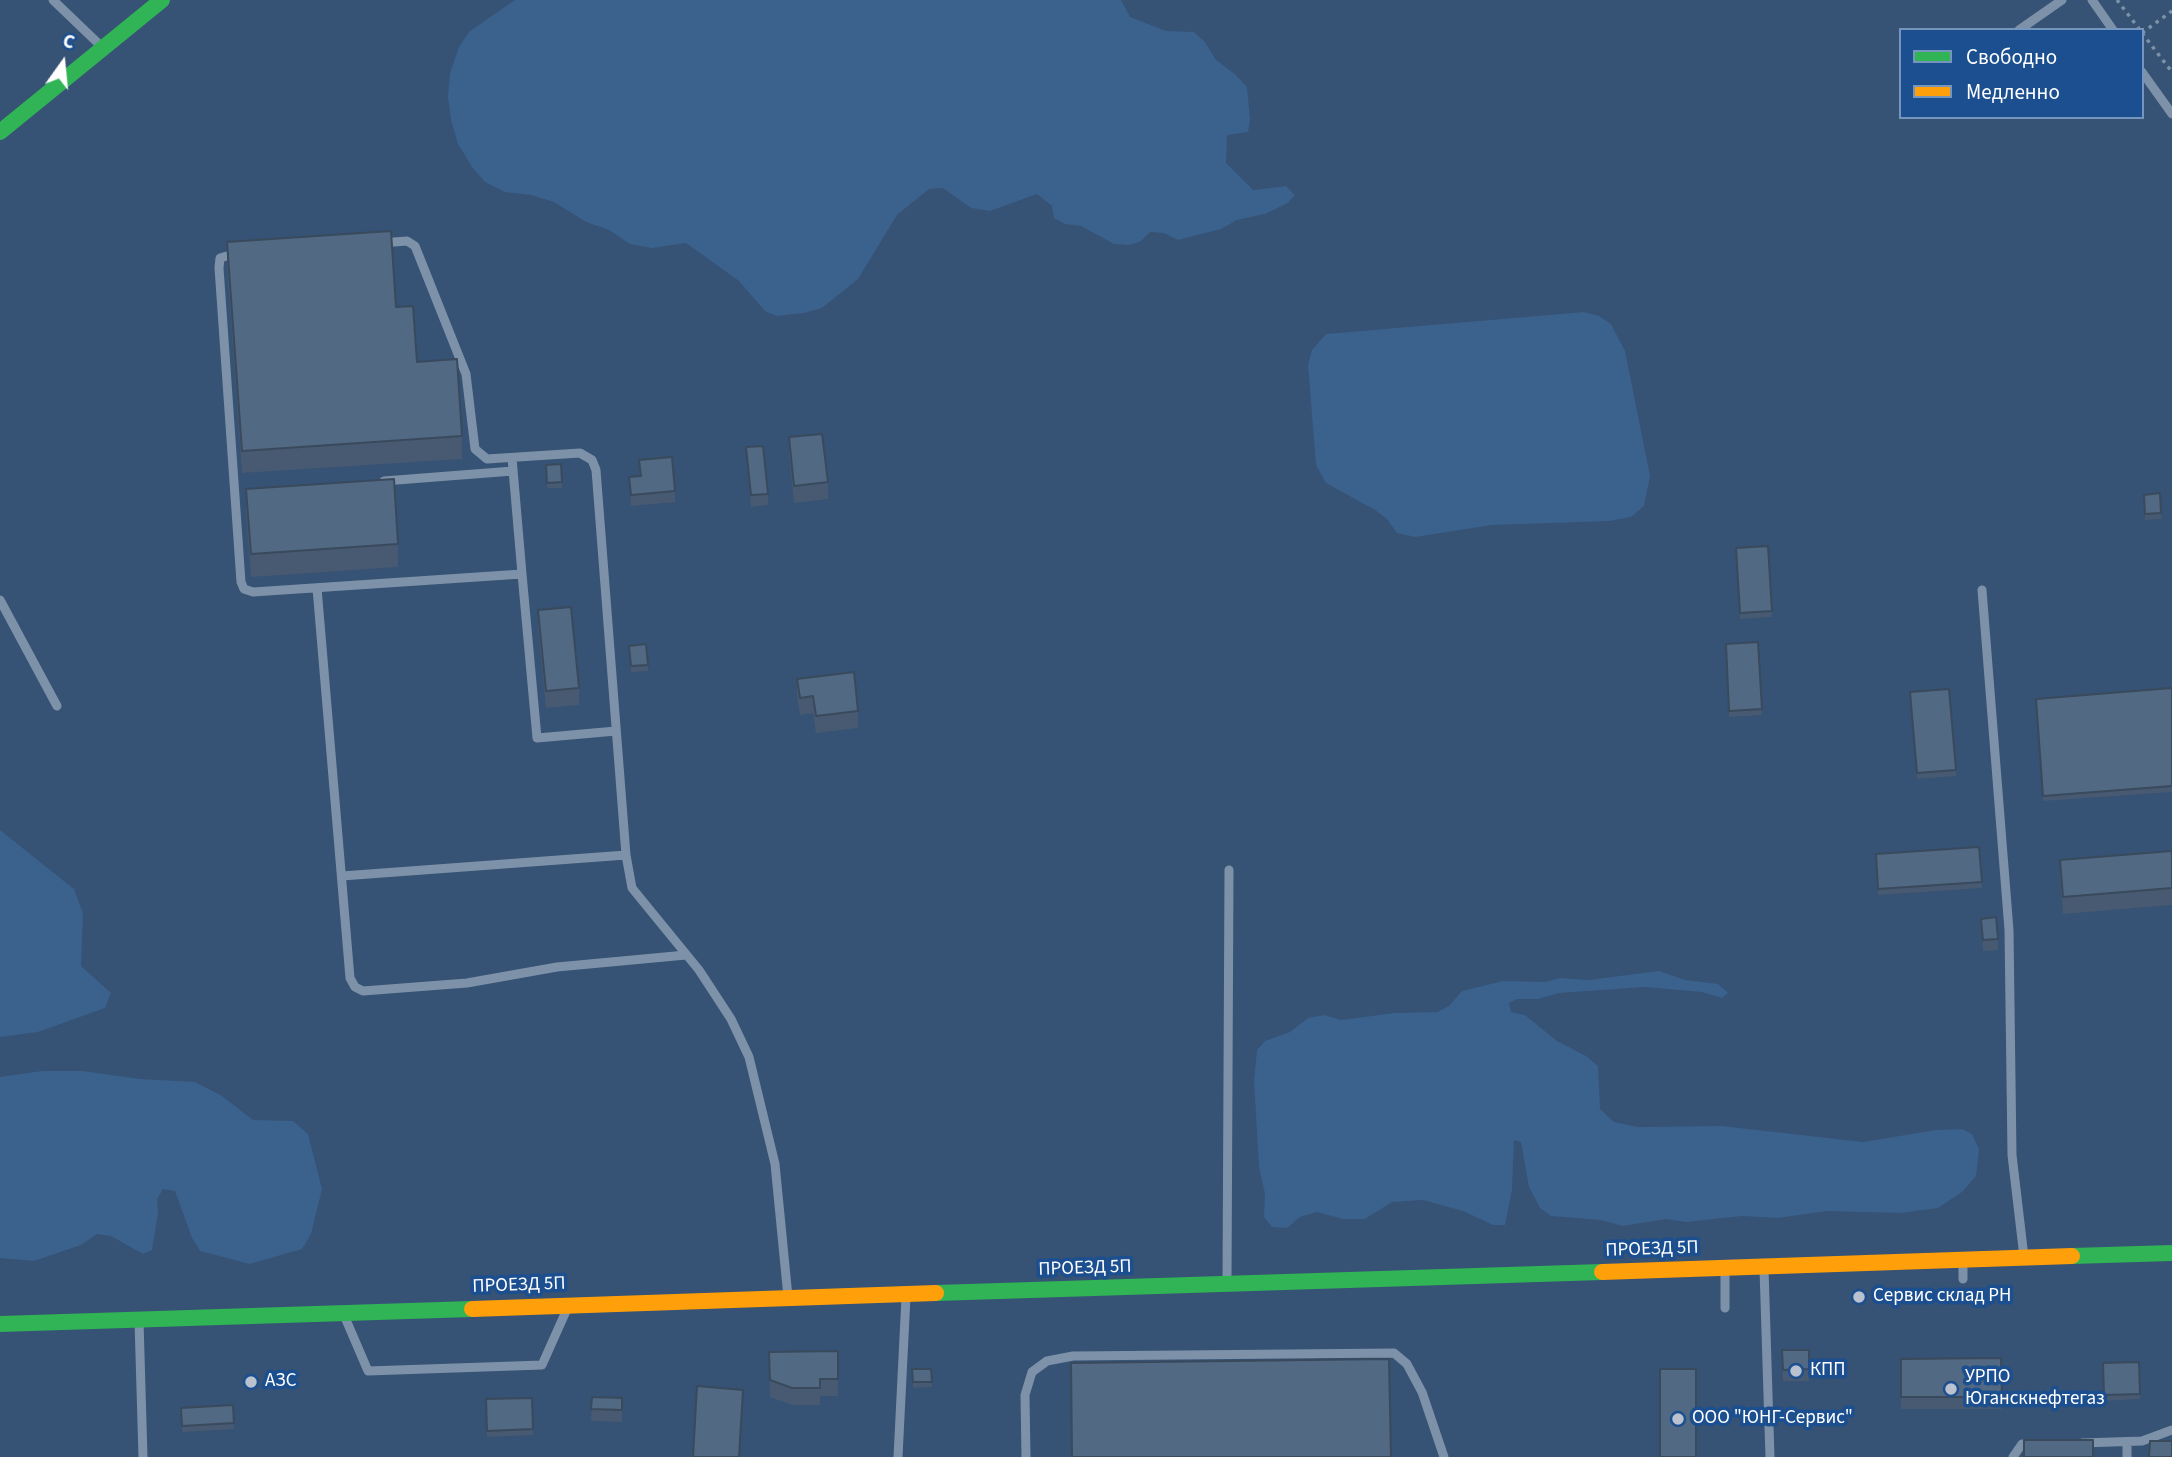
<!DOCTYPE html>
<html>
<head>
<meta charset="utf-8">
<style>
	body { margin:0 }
	#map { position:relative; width:2172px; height:1457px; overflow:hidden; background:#365274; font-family:"Source Sans 3",sans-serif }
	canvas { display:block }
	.legend { position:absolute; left:1899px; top:28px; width:245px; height:91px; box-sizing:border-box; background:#1b4f8f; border:2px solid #7695bc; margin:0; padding:9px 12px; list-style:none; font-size:21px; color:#fff }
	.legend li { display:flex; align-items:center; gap:14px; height:35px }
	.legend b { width:35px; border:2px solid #7695bc }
	.north { position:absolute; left:28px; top:28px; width:70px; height:70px; -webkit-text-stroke:5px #1b4f8f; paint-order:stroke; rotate:15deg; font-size:19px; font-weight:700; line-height:28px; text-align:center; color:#fff }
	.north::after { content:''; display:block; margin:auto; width:24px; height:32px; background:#fff; clip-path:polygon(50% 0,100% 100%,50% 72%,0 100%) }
</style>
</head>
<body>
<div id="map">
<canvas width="2172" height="1457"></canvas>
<ul class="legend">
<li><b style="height:9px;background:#30b455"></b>Свободно</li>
<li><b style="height:9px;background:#ff9f0a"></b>Медленно</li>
</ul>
<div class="north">С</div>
</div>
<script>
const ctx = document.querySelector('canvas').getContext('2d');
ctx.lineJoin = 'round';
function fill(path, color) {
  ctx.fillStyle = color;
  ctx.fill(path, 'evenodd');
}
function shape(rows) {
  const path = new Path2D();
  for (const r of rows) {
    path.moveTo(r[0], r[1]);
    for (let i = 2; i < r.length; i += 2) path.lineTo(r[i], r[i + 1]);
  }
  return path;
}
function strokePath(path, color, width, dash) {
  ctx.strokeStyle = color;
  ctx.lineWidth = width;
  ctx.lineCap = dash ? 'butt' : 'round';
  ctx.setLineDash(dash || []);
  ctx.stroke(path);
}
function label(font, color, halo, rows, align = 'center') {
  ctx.font = font + ' "Source Sans 3",sans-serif';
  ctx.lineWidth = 7;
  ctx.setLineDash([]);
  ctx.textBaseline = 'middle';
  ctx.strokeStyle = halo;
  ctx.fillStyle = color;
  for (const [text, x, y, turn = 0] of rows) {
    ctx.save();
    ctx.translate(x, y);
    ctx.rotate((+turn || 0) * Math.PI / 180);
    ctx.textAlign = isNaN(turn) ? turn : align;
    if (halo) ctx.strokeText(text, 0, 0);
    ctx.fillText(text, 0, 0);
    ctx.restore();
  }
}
const water = shape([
	[515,0,1121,0,1130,17,1166,31,1194,32,1205,42,1216,60,1236,75,1247,87,1250,120,1248,132,1227,135,1226,163,1253,190,1286,186,1295,195,1288,203,1265,214,1237,220,1221,229,1178,240,1164,233,1150,232,1141,241,1129,245,1114,244,1081,226,1065,224,1054,218,1052,206,1037,194,990,211,971,208,943,188,929,189,897,215,858,279,822,308,804,313,776,316,765,311,739,281,686,243,652,248,630,244,609,230,586,222,554,202,531,195,505,192,485,182,472,167,458,144,451,120,448,97,450,73,459,47,470,31],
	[1584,312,1599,316,1611,324,1625,351,1650,476,1644,506,1631,517,1610,521,1492,525,1415,537,1397,533,1387,519,1375,510,1326,483,1316,465,1308,365,1312,350,1326,334],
	[0,830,74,889,83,913,81,966,111,993,105,1008,38,1032,0,1037],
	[1659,971,1685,980,1718,984,1728,993,1722,998,1702,992,1645,987,1559,993,1538,999,1517,999,1509,1003,1511,1012,1525,1015,1557,1041,1586,1056,1598,1066,1600,1109,1614,1122,1638,1127,1722,1126,1863,1142,1936,1130,1962,1129,1972,1134,1979,1149,1976,1176,1962,1192,1938,1208,1900,1213,1827,1211,1778,1218,1742,1216,1686,1222,1666,1219,1623,1226,1601,1220,1551,1216,1540,1208,1529,1187,1521,1142,1514,1140,1512,1190,1505,1225,1493,1225,1463,1211,1423,1200,1392,1202,1365,1219,1343,1219,1317,1212,1300,1217,1287,1228,1272,1227,1264,1217,1265,1194,1259,1167,1254,1081,1257,1050,1265,1041,1290,1032,1308,1018,1324,1015,1341,1020,1395,1013,1437,1012,1449,1006,1462,991,1503,981,1545,982,1560,978,1588,980],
	[42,1071,82,1071,140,1079,195,1082,222,1096,253,1120,293,1121,308,1134,322,1189,311,1234,302,1249,250,1264,200,1251,192,1238,175,1191,163,1189,157,1199,158,1213,152,1250,143,1254,111,1236,97,1234,81,1245,34,1261,0,1258,0,1077]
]);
const path = shape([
	[2117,0,2140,30],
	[2142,33,2172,72],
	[2142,33,2172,11]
]);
const lane = shape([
	[53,0,102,47],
	[2092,0,2113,30],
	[2019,30,2062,0],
	[2142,72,2172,114],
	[381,243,407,241,415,246,466,374,475,449,487,459,580,453,592,460,596,470,626,855,632,888,699,970,731,1019,749,1057,775,1164,788,1297],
	[237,253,220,258,219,268,241,582,244,589,253,592,522,574,512,458],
	[384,481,513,471],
	[522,574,537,738,616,731],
	[317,588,350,978,355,987,363,991,467,983,557,967,686,955],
	[1982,590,2009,930,2012,1155,2024,1257],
	[0,600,57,706],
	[342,876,626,855],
	[1963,1262,1963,1279],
	[1764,1269,1770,1457],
	[1725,1271,1725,1308],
	[1227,1281,1229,870],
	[344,1315,368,1371,542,1365,567,1309],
	[139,1321,143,1457],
	[2082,1443,2142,1441,2172,1430],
	[898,1457,906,1297],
	[1026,1457,1025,1395,1032,1372,1047,1361,1073,1356,1394,1353,1407,1364,1422,1392,1444,1457],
	[2013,1457,2022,1444,2033,1444],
	[2127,1457,2127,1442]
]);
const fast = shape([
	[0,132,162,0],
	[2072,1256,2172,1253],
	[936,1293,1602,1272],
	[0,1324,472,1309]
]);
const slow = shape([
	[1602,1272,2072,1256],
	[472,1309,936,1293]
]);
const wall = shape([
	[227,242,396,307,417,362,462,436,462,459,242,473,227,265],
	[789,437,828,482,828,499,794,503,789,454],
	[746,447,768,494,768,505,751,507],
	[639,460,675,491,675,502,631,506,629,477,640,476],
	[546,465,562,482,562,488,547,488],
	[246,489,398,544,398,567,251,577,246,512],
	[2160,493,2161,519,2145,520,2144,495],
	[1768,546,1772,617,1740,619,1736,548],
	[538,610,579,688,579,705,546,708,538,627],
	[1758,642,1762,715,1729,717,1726,644],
	[629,652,648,665,648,671,631,672],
	[797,679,858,711,858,728,816,733,813,713,800,715,797,696],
	[2172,688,2172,792,2043,801,2036,705],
	[1910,698,1956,770,1956,776,1917,779],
	[1979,847,1982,888,1878,895,1876,854],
	[2172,851,2172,905,2063,914,2060,877,2060,860],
	[1981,919,1998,939,1998,950,1983,951],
	[1782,1350,1809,1350,1809,1381,1783,1381],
	[838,1351,838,1396,820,1396,820,1405,792,1405,770,1397,769,1352],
	[2001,1358,2002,1409,1901,1409,1901,1359],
	[2139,1362,2140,1399,2104,1401,2103,1363],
	[912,1369,931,1369,932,1387,913,1388],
	[592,1397,622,1398,622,1422,591,1421],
	[532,1398,533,1435,487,1437,486,1399],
	[233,1405,234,1429,182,1432,181,1408]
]);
const shadedWall = shape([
	[743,1390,740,1457,739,1457]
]);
const building = shape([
	[391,231,396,307,413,306,417,362,457,359,462,436,242,451,227,242,391,231],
	[822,434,828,482,794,486,789,437,822,434],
	[763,446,768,494,751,495,746,447,763,446],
	[672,457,675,491,631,495,629,477,641,476,639,460,672,457],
	[561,464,562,482,547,483,546,465,561,464],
	[394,479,398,544,251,554,246,489,394,479],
	[2160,493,2161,513,2145,514,2144,495,2160,493],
	[1768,546,1772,611,1740,613,1736,548,1768,546],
	[571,607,579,688,546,691,538,610,571,607],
	[1758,642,1762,709,1729,711,1726,644,1758,642],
	[646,644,648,665,631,666,629,646,646,644],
	[854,672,858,711,816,716,813,696,800,698,797,679,854,672],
	[2172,688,2172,786,2043,796,2036,699,2172,688],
	[1949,689,1956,770,1917,773,1910,692,1949,689],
	[1979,847,1982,882,1878,889,1876,854,1979,847],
	[2172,851,2172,888,2063,897,2060,860,2172,851],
	[1996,917,1998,939,1983,940,1981,919,1996,917],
	[1782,1350,1809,1350,1809,1369,1783,1370,1782,1350],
	[838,1351,838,1379,820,1379,820,1388,792,1388,770,1380,769,1352,838,1351],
	[2001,1358,2002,1397,1901,1397,1901,1359,2001,1358],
	[1389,1359,1391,1457,1072,1457,1071,1363,1389,1359],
	[2139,1362,2140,1394,2104,1395,2103,1363,2139,1362],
	[912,1369,931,1369,932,1382,913,1382,912,1369],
	[1660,1369,1696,1369,1696,1457,1660,1457,1660,1369],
	[697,1386,743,1390,739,1457,693,1457,697,1386],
	[592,1397,622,1398,622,1410,591,1409,592,1397],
	[532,1398,533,1429,487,1431,486,1399,532,1398],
	[233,1405,234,1423,182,1426,181,1408,233,1405],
	[2024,1440,2093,1440,2093,1457,2024,1457,2024,1440],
	[2150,1441,2172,1441,2172,1457,2149,1457,2150,1441]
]);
const markers = [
	[1859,1297,7,"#b9c2ce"],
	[1796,1371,7,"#b9c2ce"],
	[251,1382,7,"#b9c2ce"],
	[1951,1389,7,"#b9c2ce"],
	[1678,1419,7,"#b9c2ce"]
];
const streetNames = [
	["ПРОЕЗД 5П",1652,1250,-2],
	["ПРОЕЗД 5П",1085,1269,-2],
	["ПРОЕЗД 5П",519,1286,-2]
];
const poiNames = [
	["Сервис склад РН",1873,1297],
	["КПП",1810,1371],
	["УРПО",1965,1378],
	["Юганскнефтегаз",1965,1400],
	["АЗС",265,1382],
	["ООО \"ЮНГ-Сервис\"",1692,1419]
];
fill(water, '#3b618d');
strokePath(path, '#7d92a8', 3.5, [3.5, 5]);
strokePath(lane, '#7d92a8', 9);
strokePath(fast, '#30b455', 16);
strokePath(slow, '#ff9f0a', 16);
fill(wall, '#475a72');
fill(shadedWall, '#394a5c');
fill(building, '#526984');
strokePath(building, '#394a5c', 2);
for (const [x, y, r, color] of markers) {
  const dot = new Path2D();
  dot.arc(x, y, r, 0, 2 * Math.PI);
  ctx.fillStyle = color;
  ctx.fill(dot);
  strokePath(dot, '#1b4f8f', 2.5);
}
label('19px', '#fff', '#1b4f8f', streetNames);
label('19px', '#fff', '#1b4f8f', poiNames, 'left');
</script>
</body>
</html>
